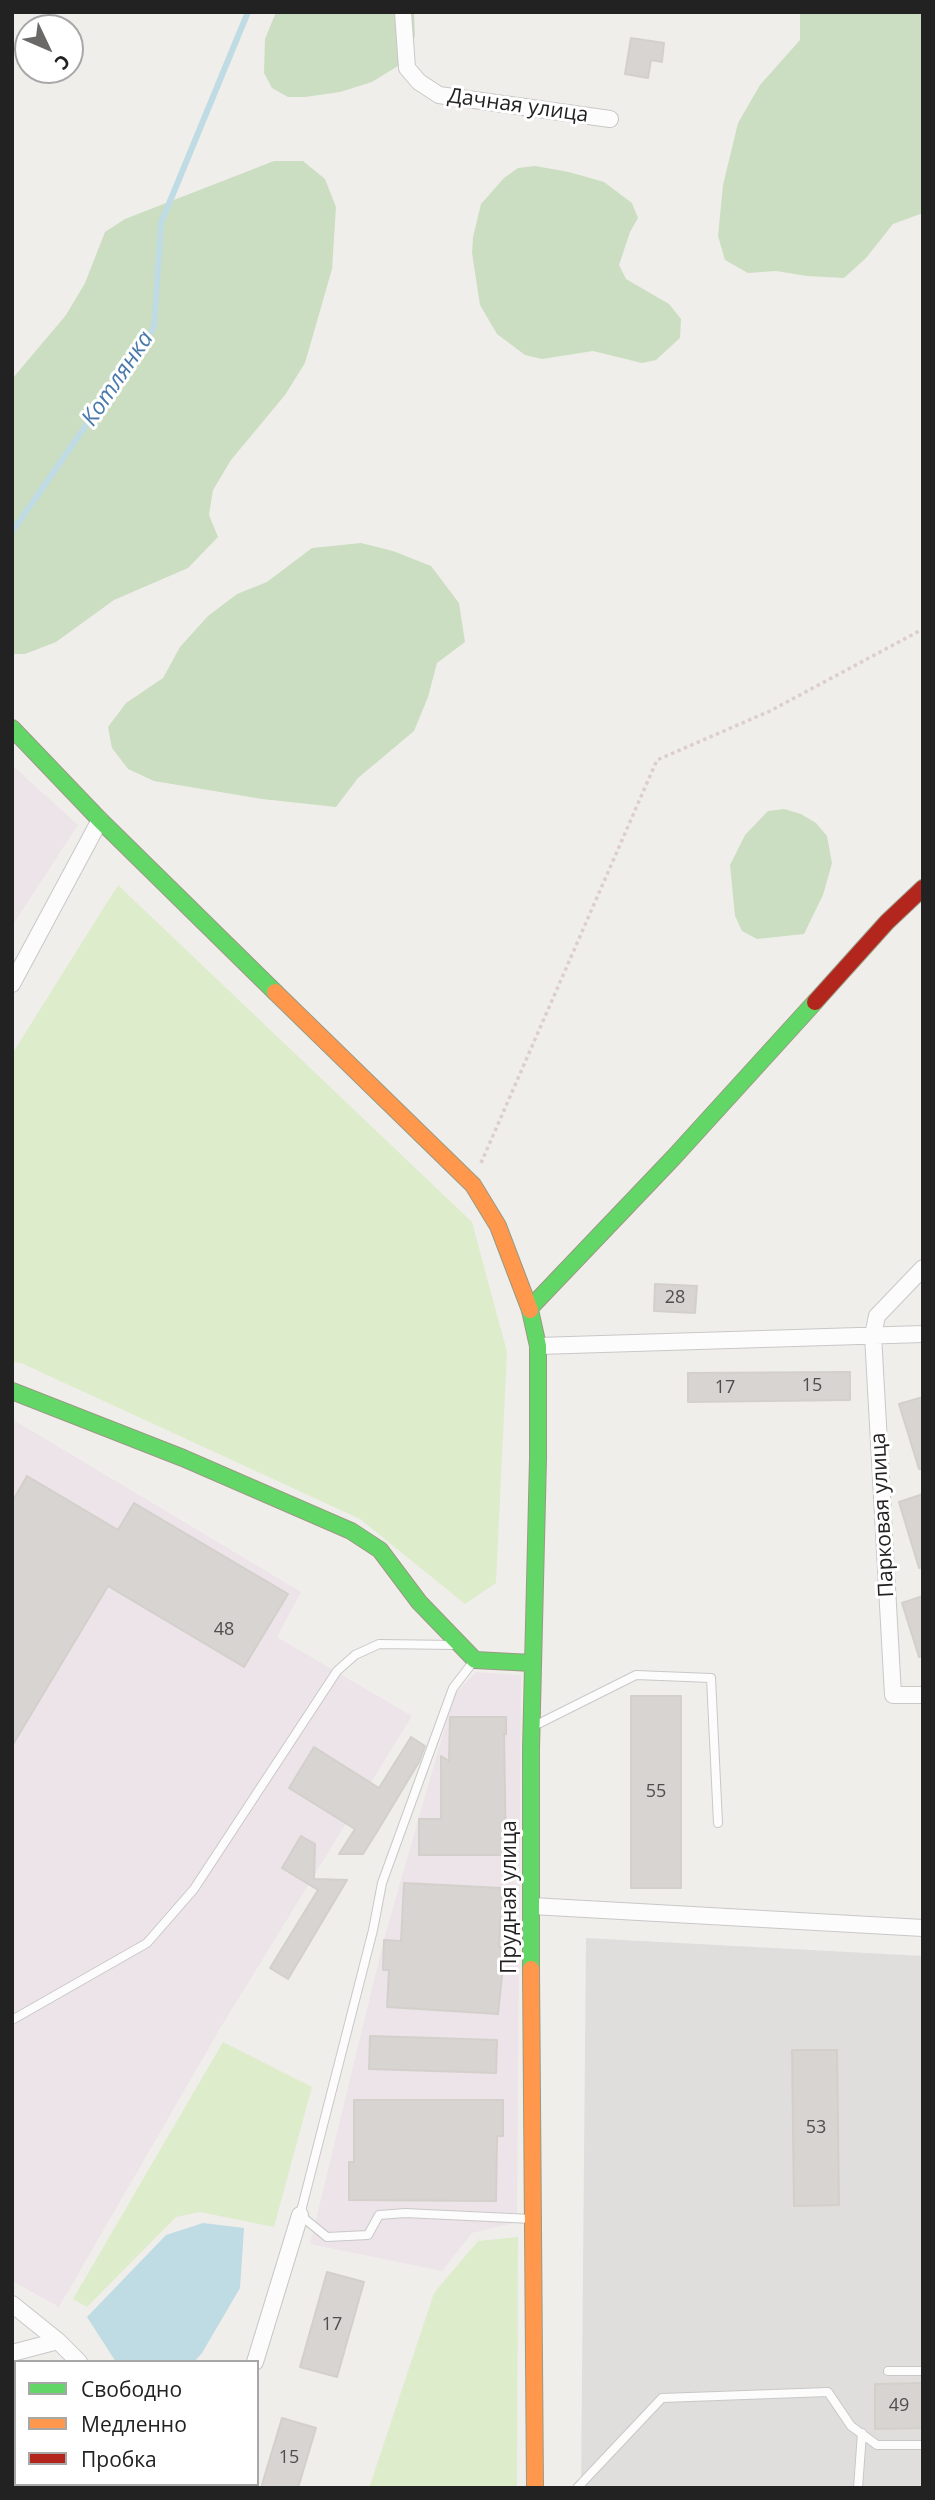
<!DOCTYPE html>
<html>
<head>
<meta charset="utf-8">
<style>
	body { margin:0 }
	#map { position:relative; width:935px; height:2500px; overflow:hidden; background:#f0eeeb; font-family:"Open Sans",sans-serif }
	canvas { display:block }
	.frame { position:absolute; inset:0; border:14px solid #222; pointer-events:none }
	.legend { position:absolute; left:14px; top:2360px; width:245px; height:126px; box-sizing:border-box; background:#fff; border:2px solid #a7a7a7; margin:0; padding:9px 12px; list-style:none; font-size:21px; color:#222 }
	.legend li { display:flex; align-items:center; gap:14px; height:35px }
	.legend b { width:35px; border:2px solid #a7a7a7 }
	.north { position:absolute; left:14px; top:14px; width:70px; height:70px; box-sizing:border-box; background:#fff; border:2px solid #a7a7a7; border-radius:50%; rotate:134deg; font-size:19px; font-weight:700; line-height:28px; text-align:center; color:#222 }
	.north::after { content:''; display:block; margin:auto; width:24px; height:32px; background:#6a6968; clip-path:polygon(50% 0,100% 100%,50% 72%,0 100%) }
</style>
</head>
<body>
<div id="map">
<canvas width="935" height="2500"></canvas>
<div class="frame"></div>
<ul class="legend">
<li><b style="height:9px;background:#63d668"></b>Свободно</li>
<li><b style="height:9px;background:#ff974d"></b>Медленно</li>
<li><b style="height:9px;background:#b3261e"></b>Пробка</li>
</ul>
<div class="north">С</div>
</div>
<script>
const ctx = document.querySelector('canvas').getContext('2d');
ctx.lineJoin = 'round';
function fill(path, color) {
  ctx.fillStyle = color;
  ctx.fill(path, 'evenodd');
}
function shape(rows) {
  const path = new Path2D();
  for (const r of rows) {
    path.moveTo(r[0], r[1]);
    for (let i = 2; i < r.length; i += 2) path.lineTo(r[i], r[i + 1]);
  }
  return path;
}
function strokePath(path, color, width, dash) {
  ctx.strokeStyle = color;
  ctx.lineWidth = width;
  ctx.lineCap = dash ? 'butt' : 'round';
  ctx.setLineDash(dash || []);
  ctx.stroke(path);
}
function label(font, color, halo, rows, align = 'center') {
  ctx.font = font + ' "Open Sans",sans-serif';
  ctx.lineWidth = 6;
  ctx.setLineDash([]);
  ctx.textBaseline = 'middle';
  ctx.strokeStyle = halo;
  ctx.fillStyle = color;
  for (const [text, x, y, turn = 0] of rows) {
    ctx.save();
    ctx.translate(x, y);
    ctx.rotate((+turn || 0) * Math.PI / 180);
    ctx.textAlign = isNaN(turn) ? turn : align;
    if (halo) ctx.strokeText(text, 0, 0);
    ctx.fillText(text, 0, 0);
    ctx.restore();
  }
}
const residential = shape([
	[586,1938,923,1956,923,2488,581,2488],
	[16,2393,16,2484,173,2484,176,2488,12,2488,12,2394]
]);
const industrial = shape([
	[12,765,78,825,12,926],
	[12,1419,301,1592,277,1637,412,1716,221,2027,59,2307,12,2281],
	[476,1672,521,1675,517,2222,472,2233,442,2271,310,2244,384,1939,454,1695]
]);
const grass = shape([
	[118,885,472,1222,507,1352,496,1583,465,1604,360,1519,21,1363,12,1362,12,1054],
	[223,2042,312,2087,274,2227,200,2212,176,2217,87,2307,73,2299],
	[518,2237,517,2488,369,2488,434,2293,478,2241]
]);
const forest = shape([
	[276,12,414,12,415,36,409,52,398,66,372,82,340,92,305,97,288,97,272,88,264,73,265,39],
	[800,12,923,12,923,213,893,224,866,258,844,278,807,276,776,271,748,273,725,260,718,236,723,185,738,123,760,85,800,40],
	[274,161,303,161,325,179,336,207,332,269,305,363,285,395,231,460,213,490,209,515,218,537,188,568,114,600,56,642,25,654,12,654,12,379,66,315,85,283,105,232,125,219],
	[535,166,569,172,604,182,632,203,638,218,630,232,619,265,626,279,669,304,681,319,680,338,656,360,642,363,593,351,542,359,525,355,497,334,480,305,472,253,473,237,481,204,504,178,518,168],
	[361,543,393,551,431,566,459,603,465,642,437,663,428,697,414,731,358,778,336,807,262,799,154,781,128,769,112,748,108,727,126,703,163,678,180,647,208,616,237,594,267,582,312,548],
	[784,809,801,814,816,823,827,836,832,863,823,895,804,934,757,939,742,931,735,916,730,865,745,835,768,811]
]);
const water = shape([
	[203,2223,244,2228,240,2288,202,2353,194,2362,116,2362,87,2317,166,2235]
]);
const stream = shape([
	[12,532,154,327,161,223,248,12]
]);
const building = shape([
	[631,38,664,43,662,62,651,60,648,78,625,74,631,38],
	[655,1284,697,1286,695,1313,654,1311,655,1284],
	[850,1372,850,1400,688,1402,688,1373,850,1372],
	[923,1397,923,1469,919,1469,899,1404,923,1397],
	[27,1476,118,1530,134,1503,288,1594,244,1667,108,1586,12,1746,12,1502,27,1476],
	[923,1494,923,1567,919,1568,899,1502,923,1494],
	[923,1596,923,1656,919,1657,902,1603,923,1596],
	[631,1696,681,1696,681,1888,631,1888,631,1696],
	[450,1717,506,1717,506,1734,504,1734,506,1855,419,1855,419,1819,441,1819,441,1756,449,1761,450,1717],
	[411,1737,425,1746,419,1762,378,1830,363,1854,339,1854,355,1829,289,1788,314,1747,379,1788,411,1737],
	[301,1836,315,1844,314,1879,347,1880,288,1979,270,1968,318,1890,282,1868,301,1836],
	[404,1883,502,1888,499,1947,505,1947,498,2014,387,2007,389,1970,383,1970,384,1940,401,1941,404,1883],
	[370,2036,497,2040,496,2073,369,2069,370,2036],
	[792,2050,837,2050,839,2205,794,2206,792,2050],
	[354,2100,503,2100,503,2136,497,2136,496,2201,349,2200,349,2162,354,2162,354,2100],
	[327,2272,364,2282,337,2377,300,2367,327,2272],
	[923,2383,923,2428,875,2429,875,2384,923,2383],
	[282,2418,316,2428,298,2488,261,2488,282,2418]
]);
const path = shape([
	[481,1163,657,760,770,711,923,629]
]);
const lane = shape([
	[473,1662,453,1688,382,1883,373,1930,300,2215,327,2237,368,2235,379,2215,405,2213,532,2219],
	[534,1726,636,1675,711,1678,718,1823],
	[12,2020,147,1943,194,1889,337,1671,355,1655,379,1644,455,1645],
	[888,2371,923,2371],
	[577,2488,662,2398,828,2392,851,2426,877,2445,923,2445],
	[858,2488,862,2433]
]);
const street = shape([
	[403,12,407,68,419,82,439,95,610,119],
	[12,984,100,820],
	[923,1268,877,1316,873,1335,893,1695,923,1695],
	[538,1346,923,1334],
	[532,1906,923,1928],
	[12,2304,58,2341],
	[12,2353,58,2341,79,2362],
	[255,2362,300,2215],
	[198,2484,202,2488],
	[216,2488,217,2484]
]);
const fast = shape([
	[12,728,100,820,275,992],
	[530,1308,674,1157,815,1002],
	[530,1310,538,1346,538,1458,531,1749,531,1969],
	[12,1391,183,1458,351,1531,380,1550,419,1602,475,1660,532,1663]
]);
const slow = shape([
	[275,992,473,1185,498,1226,530,1310],
	[531,1969,535,2488]
]);
const jam = shape([
	[815,1002,887,922,923,888]
]);
const numberNames = [
	["28",675,1298],
	["15",812,1386],
	["17",725,1388],
	["48",224,1630],
	["55",656,1792],
	["53",816,2128],
	["17",332,2325],
	["49",899,2406],
	["15",289,2458]
];
const streetNames = [
	["Дачная улица",518,106,8],
	["Парковая улица",883,1515,-93],
	["Прудная улица",510,1897,-90]
];
const waterNames = [
	["Котлянка",118,379,-56]
];
fill(residential, '#dfdedc');
fill(industrial, '#ede4e9');
fill(grass, '#ddeccb');
fill(forest, '#cbdec1');
fill(water, '#bfdbe3');
strokePath(stream, '#bfdbe3', 6);
fill(building, '#d7d4d2');
strokePath(building, '#d3d0cc', 2);
strokePath(lane, '#c9c8c7', 10);
strokePath(street, '#c9c8c7', 18);
strokePath(fast, '#999a82', 18);
strokePath(slow, '#999a82', 18);
strokePath(jam, '#999a82', 18);
strokePath(path, '#dccecd', 3.5, [3.5, 3.5]);
strokePath(lane, '#fdfcfc', 8);
strokePath(street, '#fdfcfc', 16);
strokePath(fast, '#63d668', 16);
strokePath(slow, '#ff974d', 16);
strokePath(jam, '#b3261e', 16);
label('18px', '#4f4e4e', null, numberNames);
label('21px', '#222', '#fff', streetNames);
label('italic 23px', '#4a7aab', '#fff', waterNames);
</script>
</body>
</html>
